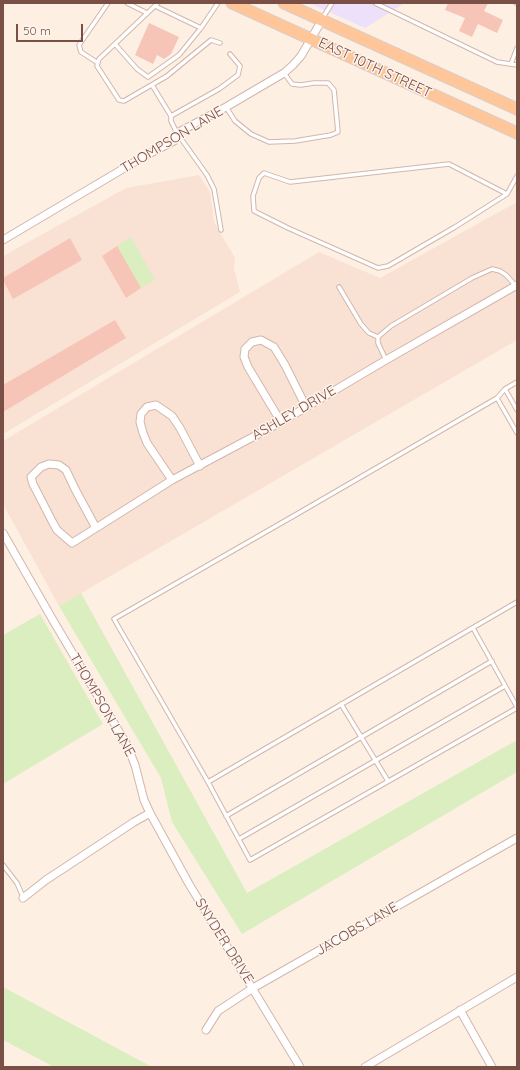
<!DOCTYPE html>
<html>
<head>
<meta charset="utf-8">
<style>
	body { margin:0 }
	#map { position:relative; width:520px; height:1070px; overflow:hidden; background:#feefe3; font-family:Quicksand,sans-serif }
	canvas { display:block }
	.frame { position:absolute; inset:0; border:4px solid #794f46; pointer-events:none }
	.scale { position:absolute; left:16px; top:24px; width:67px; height:18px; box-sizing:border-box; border:2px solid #794f46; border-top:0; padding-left:5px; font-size:12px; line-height:14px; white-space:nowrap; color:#794f46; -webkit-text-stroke:3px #fff4ec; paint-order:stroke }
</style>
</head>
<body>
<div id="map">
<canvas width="520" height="1070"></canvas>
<div class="frame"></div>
<div class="scale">50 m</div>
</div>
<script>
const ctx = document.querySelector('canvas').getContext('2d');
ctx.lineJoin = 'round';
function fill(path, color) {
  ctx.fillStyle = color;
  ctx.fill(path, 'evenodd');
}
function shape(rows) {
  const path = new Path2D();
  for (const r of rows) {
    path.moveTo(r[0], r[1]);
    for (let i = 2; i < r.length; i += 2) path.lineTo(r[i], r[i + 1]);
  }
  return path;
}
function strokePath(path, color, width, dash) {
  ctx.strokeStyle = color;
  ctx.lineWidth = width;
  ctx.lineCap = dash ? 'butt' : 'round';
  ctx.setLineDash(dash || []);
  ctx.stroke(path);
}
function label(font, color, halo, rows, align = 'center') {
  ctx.font = font + ' Quicksand,sans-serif';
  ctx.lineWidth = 3;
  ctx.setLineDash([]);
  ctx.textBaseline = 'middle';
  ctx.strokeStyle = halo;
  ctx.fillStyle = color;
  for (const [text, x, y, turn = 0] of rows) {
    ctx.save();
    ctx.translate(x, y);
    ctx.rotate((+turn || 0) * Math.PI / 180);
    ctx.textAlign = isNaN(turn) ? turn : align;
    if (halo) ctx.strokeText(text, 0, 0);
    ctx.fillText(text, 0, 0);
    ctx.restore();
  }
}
const residential = shape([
	[199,175,210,192,214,222,235,258,234,268,240,292,3,434,3,256,126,188],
	[517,202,517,340,59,606,3,504,3,441,319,252,380,278]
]);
const education = shape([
	[309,3,405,3,365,28]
]);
const green = shape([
	[131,237,155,280,141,288,117,246],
	[81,593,247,893,517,740,517,772,242,934,172,822,161,778,59,606],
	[40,614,103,724,3,784,3,635],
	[3,987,152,1067,54,1067,3,1040]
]);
const building = shape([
	[448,3,488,3,484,11,503,20,497,33,478,24,472,37,459,31,465,18,445,10],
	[149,23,179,37,171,54,164,59,157,55,153,64,135,55],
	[70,238,82,260,13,299,3,280,3,278],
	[117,246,141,288,126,298,102,256],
	[115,320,126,338,3,412,3,385]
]);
const service = shape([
	[127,3,147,13],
	[158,3,99,59,97,66,119,100,124,101,167,76,211,40,220,43],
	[375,3,497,62,517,65],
	[516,3,517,3],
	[155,6,201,28],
	[322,19,332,3],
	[115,44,137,69,148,77,179,55,201,28,218,3],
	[98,63,81,52,79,45,108,3],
	[511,64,517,48],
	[152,85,171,116],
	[226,107,235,121,251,134,269,142,295,141,331,135,338,132,334,90,328,83,314,83,301,85,292,84,284,73],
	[507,194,449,164,290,182,264,173,259,178,253,196,254,211,288,228,378,268,388,266,455,227,507,194,517,176],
	[221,230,214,189,207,175,177,133,171,121,171,116,219,89,238,75,240,66,230,54],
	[339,287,361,324,369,333,378,337],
	[386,360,378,343,378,337,391,326,472,278,492,269,500,271,506,275,516,286],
	[505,389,517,410],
	[497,398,505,389,517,382],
	[517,433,497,398,297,514,114,619,208,782,517,602],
	[473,628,517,707],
	[341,704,388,781],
	[208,782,250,860,517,708],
	[226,816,492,661],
	[239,839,505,686],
	[3,865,17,883,23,897]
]);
const minor = shape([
	[3,240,143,157,174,141,177,133,226,107,284,73,293,65,301,56,322,20],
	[281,422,248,367,244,357,245,349,252,342,261,340,274,347,285,365,306,407],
	[172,480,147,443,143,433,140,422,141,414,147,407,156,405,172,416,180,428,200,466],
	[96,528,75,489,66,470,59,465,49,464,41,467,31,477,33,484,52,521,57,530,72,543,96,528,172,480,281,422,386,360,517,285],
	[3,533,54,622,127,745,135,765,144,800,150,813,134,822,46,880,23,898],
	[150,813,189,884,300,1067],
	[460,1010,492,1067],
	[206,1030,218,1011,253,988,517,838],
	[365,1067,517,977]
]);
const primary = shape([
	[232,3,517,133],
	[284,3,517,109]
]);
const streetNames = [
	["EAST 10TH STREET",375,68,25],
	["THOMPSON LANE",172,140,-31],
	["ASHLEY DRIVE",294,413,-30],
	["THOMPSON LANE",102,705,60],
	["JACOBS LANE",357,929,-30],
	["SNYDER DRIVE",224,941,58]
];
fill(residential, '#f9e2d4');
fill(education, '#ece0fb');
fill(green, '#dbeec0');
fill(building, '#f6c5b8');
strokePath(service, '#d3b6ab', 5.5);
strokePath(minor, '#d3b6ab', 9);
strokePath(primary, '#d9cecb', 13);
strokePath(service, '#fff', 3.5);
strokePath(minor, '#fff', 7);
strokePath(primary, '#ffc69a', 11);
label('14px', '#794f46', '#fff4ec', streetNames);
</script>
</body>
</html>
